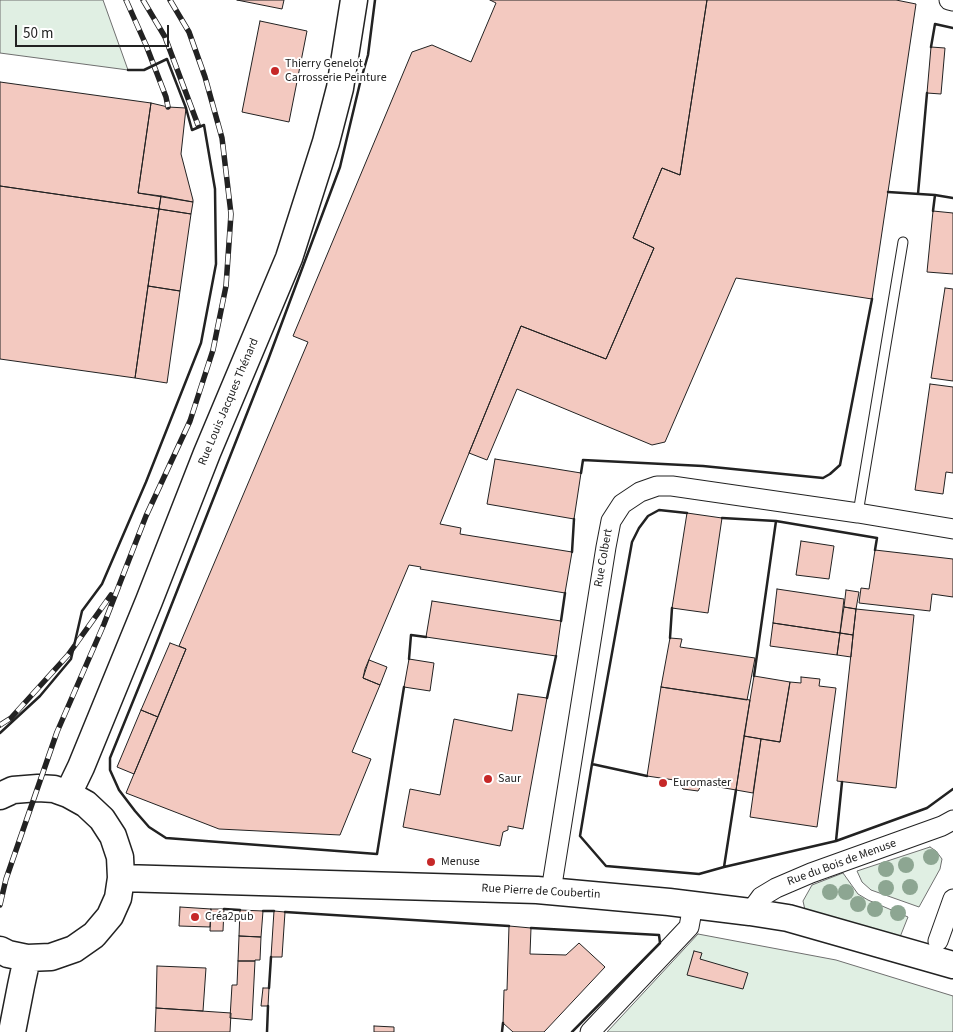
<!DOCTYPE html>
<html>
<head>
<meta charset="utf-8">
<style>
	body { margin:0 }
	#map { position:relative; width:953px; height:1032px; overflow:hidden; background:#fff; font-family:"Source Sans 3",sans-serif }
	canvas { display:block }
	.scale { position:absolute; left:15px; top:25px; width:154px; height:22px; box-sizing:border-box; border:2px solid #222; border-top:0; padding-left:6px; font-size:15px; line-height:18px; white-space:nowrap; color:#222; -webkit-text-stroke:4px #fff; paint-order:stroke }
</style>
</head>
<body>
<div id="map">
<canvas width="953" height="1032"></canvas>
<div class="scale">50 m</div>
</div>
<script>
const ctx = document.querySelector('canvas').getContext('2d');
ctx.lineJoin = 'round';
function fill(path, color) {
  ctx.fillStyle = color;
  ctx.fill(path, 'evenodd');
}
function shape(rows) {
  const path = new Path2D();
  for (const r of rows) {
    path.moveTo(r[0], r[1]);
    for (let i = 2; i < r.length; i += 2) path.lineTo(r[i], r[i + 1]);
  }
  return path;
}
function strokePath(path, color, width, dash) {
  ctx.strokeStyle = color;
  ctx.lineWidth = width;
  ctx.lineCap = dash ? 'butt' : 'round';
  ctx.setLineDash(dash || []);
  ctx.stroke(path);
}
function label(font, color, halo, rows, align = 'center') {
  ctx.font = font + ' "Source Sans 3",sans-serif';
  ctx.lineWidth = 4;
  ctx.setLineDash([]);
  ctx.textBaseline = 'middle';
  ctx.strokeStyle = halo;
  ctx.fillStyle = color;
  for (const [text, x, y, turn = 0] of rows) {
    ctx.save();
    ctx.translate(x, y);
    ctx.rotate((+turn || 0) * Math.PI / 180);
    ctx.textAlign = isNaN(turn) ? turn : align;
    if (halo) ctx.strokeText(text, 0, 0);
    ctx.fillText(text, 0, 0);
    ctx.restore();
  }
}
const green = shape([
	[0,0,103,0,128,70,0,53,0,0],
	[930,847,936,851,942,859,940,869,919,907,871,890,862,882,857,871,930,847],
	[843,873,858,894,868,900,908,917,900,937,805,910,803,901,812,885,843,873],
	[698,934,836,960,953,996,953,1032,607,1032,698,934]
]);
const building = shape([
	[237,0,284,0,282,9,237,0],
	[490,0,707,0,680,175,662,168,633,238,654,248,606,359,521,326,440,524,461,528,460,534,572,552,565,593,420,569,421,567,409,565,365,669,363,678,380,685,352,752,371,759,340,835,219,829,126,793,186,649,179,646,308,342,293,336,412,52,432,45,471,62,496,3,490,0],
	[707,0,896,0,916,4,872,299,736,278,665,442,652,445,517,389,487,460,469,453,521,326,606,359,654,248,633,238,662,168,680,175,707,0],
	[260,21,307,31,289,122,242,112,260,21],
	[931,47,945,48,941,94,927,93,931,47],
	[0,82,151,103,138,193,161,196,159,209,0,186,0,82],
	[151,103,168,107,186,108,181,154,193,200,193,202,138,193,151,103],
	[0,186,159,209,135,378,0,359,0,186],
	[161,196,193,202,191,214,159,209,161,196],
	[159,209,191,214,180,291,148,286,159,209],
	[933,211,953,213,953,274,927,272,933,211],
	[148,286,180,291,167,383,135,378,148,286],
	[945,288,953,289,953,381,931,378,945,288],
	[930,384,953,387,953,473,946,472,943,494,915,490,930,384],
	[495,459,581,473,574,519,487,504,495,459],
	[687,513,722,518,708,613,672,608,687,513],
	[801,541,834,546,829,579,796,575,801,541],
	[875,550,953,559,953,597,932,594,930,611,859,603,861,588,869,589,875,550],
	[777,589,844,599,840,633,773,623,777,589],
	[846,590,859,592,856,609,844,607,846,590],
	[432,601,561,621,556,656,426,637,432,601],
	[844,607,856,609,853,635,840,633,844,607],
	[856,609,914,615,896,788,837,781,856,609],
	[773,623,840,633,837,655,770,646,773,623],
	[840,633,853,635,851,657,837,655,840,633],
	[670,638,682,639,680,647,755,658,747,700,661,687,670,638],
	[170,643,186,649,158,717,141,710,170,643],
	[409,659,434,663,430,691,404,687,409,659],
	[369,660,387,667,380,685,363,678,369,660],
	[754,676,790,682,780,742,744,736,754,676],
	[801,677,820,679,819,686,836,688,817,827,750,817,761,739,780,742,790,682,801,683,801,677],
	[661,687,750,700,736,790,702,784,698,791,683,789,681,786,681,781,647,776,661,687],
	[518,694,547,698,523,829,508,826,508,830,503,832,500,846,403,827,410,789,440,795,454,719,512,731,518,694],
	[141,710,158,717,134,774,117,767,141,710],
	[744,736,761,739,753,793,736,790,744,736],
	[180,907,211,909,210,927,179,926,180,907],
	[211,909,224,909,223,931,210,931,211,909],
	[240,910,263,911,261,937,239,936,240,910],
	[274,911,285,912,282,957,271,957,274,911],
	[509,926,531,928,530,954,566,955,579,943,605,967,544,1032,513,1032,503,1023,504,990,507,990,509,926],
	[239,936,261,937,260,960,255,960,255,961,238,961,239,936],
	[694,951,702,953,700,959,748,973,743,989,687,975,694,951],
	[238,961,255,961,252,1020,230,1018,232,985,237,985,238,961],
	[157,966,206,968,203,1011,156,1008,157,966],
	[263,988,269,988,268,1006,261,1006,263,988],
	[156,1008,231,1013,230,1032,155,1032,156,1008],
	[374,1026,394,1027,394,1032,374,1032,374,1026]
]);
const lane = shape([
	[858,513,903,242]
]);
const street = shape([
	[949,0,953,1],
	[551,891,606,547,611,521,622,504,640,492,657,486,672,486,858,513,953,529],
	[750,912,761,897,776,888,811,873,942,826,953,820],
	[938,941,953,899],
	[590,1032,689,927,693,905]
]);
const secondary = shape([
	[68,794,81,767,149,601,207,453,289,258,326,142,340,88,354,0],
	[0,796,13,790,38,788,54,789,68,794,86,804,102,819,113,836,120,857,121,878,118,898,110,916,94,935,74,949,51,957,27,958,8,954,0,950],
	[121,878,537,890,669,902,750,912,788,918,953,965],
	[12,1032,21,986,27,958]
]);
const rail = shape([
	[126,0,146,45,166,97,168,107],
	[143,0,165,37,198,125],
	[0,725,11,718,68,655,111,595],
	[0,905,6,879,57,732,104,624,146,516,190,421,213,350,226,286,231,214,222,138,205,77,189,32,170,0]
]);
const wall = shape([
	[375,0,368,55,360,83,340,167,268,360,151,657,110,758,110,770,119,790,135,811,149,827,166,838,377,854,404,687],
	[931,47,935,24,953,28],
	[888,192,935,195,933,211],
	[918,194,927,93],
	[935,195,953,198],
	[581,473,583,460,703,466,823,478,830,474,840,465,872,299],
	[722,518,776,521,754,676],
	[776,521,877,538,875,550],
	[572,552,574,519],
	[561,621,565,593],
	[670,638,672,608],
	[409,659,411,635,426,637],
	[547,698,556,656],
	[0,733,40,696,71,659,82,611,102,584,146,482,201,343,216,264,215,189,204,125,192,130,186,108,167,59,144,70,128,70],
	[592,764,632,542,639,528,648,516,659,510,687,513],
	[647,776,592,764,580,836,606,866,699,874,724,867,736,790],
	[842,782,836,841,927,808,953,789],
	[724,867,836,841],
	[224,909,240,910],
	[263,911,274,911],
	[285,912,509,926],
	[531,928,659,935,660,943,572,1032],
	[269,988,271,957],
	[267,1032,268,1006],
	[502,1032,503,1023]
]);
const trees = [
	[931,857],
	[906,865],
	[886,869],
	[910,887],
	[886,888],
	[830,892],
	[846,892],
	[858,904],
	[875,909],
	[898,913]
];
const markers = [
	[275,71,5,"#c62828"],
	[488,779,5,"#c62828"],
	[663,783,5,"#c62828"],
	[431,862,5,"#c62828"],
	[195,917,5,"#c62828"]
];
const poiNames = [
	["Thierry Genelot",285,64],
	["Carrosserie Peinture",285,78],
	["Saur",498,779],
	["Euromaster",673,783],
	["Menuse",441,862],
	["Créa2pub",205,917]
];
const streetNames = [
	["Rue Louis Jacques Thénard",229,402,-67],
	["Rue Colbert",604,558,-80],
	["Rue du Bois de Menuse",842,863,-20],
	["Rue Pierre de Coubertin",541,892,3]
];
fill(green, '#e0efe3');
strokePath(green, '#6f6f6f', 1);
fill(building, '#f3c9c0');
strokePath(building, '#222', 1);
strokePath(lane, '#222', 11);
strokePath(street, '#222', 21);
strokePath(secondary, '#222', 29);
strokePath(lane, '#fff', 9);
strokePath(street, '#fff', 19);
strokePath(secondary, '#fff', 26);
strokePath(rail, '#222', 5.5);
strokePath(rail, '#fff', 4, [11]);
strokePath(wall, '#222', 2.5);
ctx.fillStyle = '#8da692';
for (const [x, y] of trees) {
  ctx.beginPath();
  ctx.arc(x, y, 8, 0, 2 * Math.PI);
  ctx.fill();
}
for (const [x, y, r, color] of markers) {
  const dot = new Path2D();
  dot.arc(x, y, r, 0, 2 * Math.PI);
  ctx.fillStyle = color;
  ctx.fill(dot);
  strokePath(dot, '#fff', 2);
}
label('12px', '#222', '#fff', poiNames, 'left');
label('12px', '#222', '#fff', streetNames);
</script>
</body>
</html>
